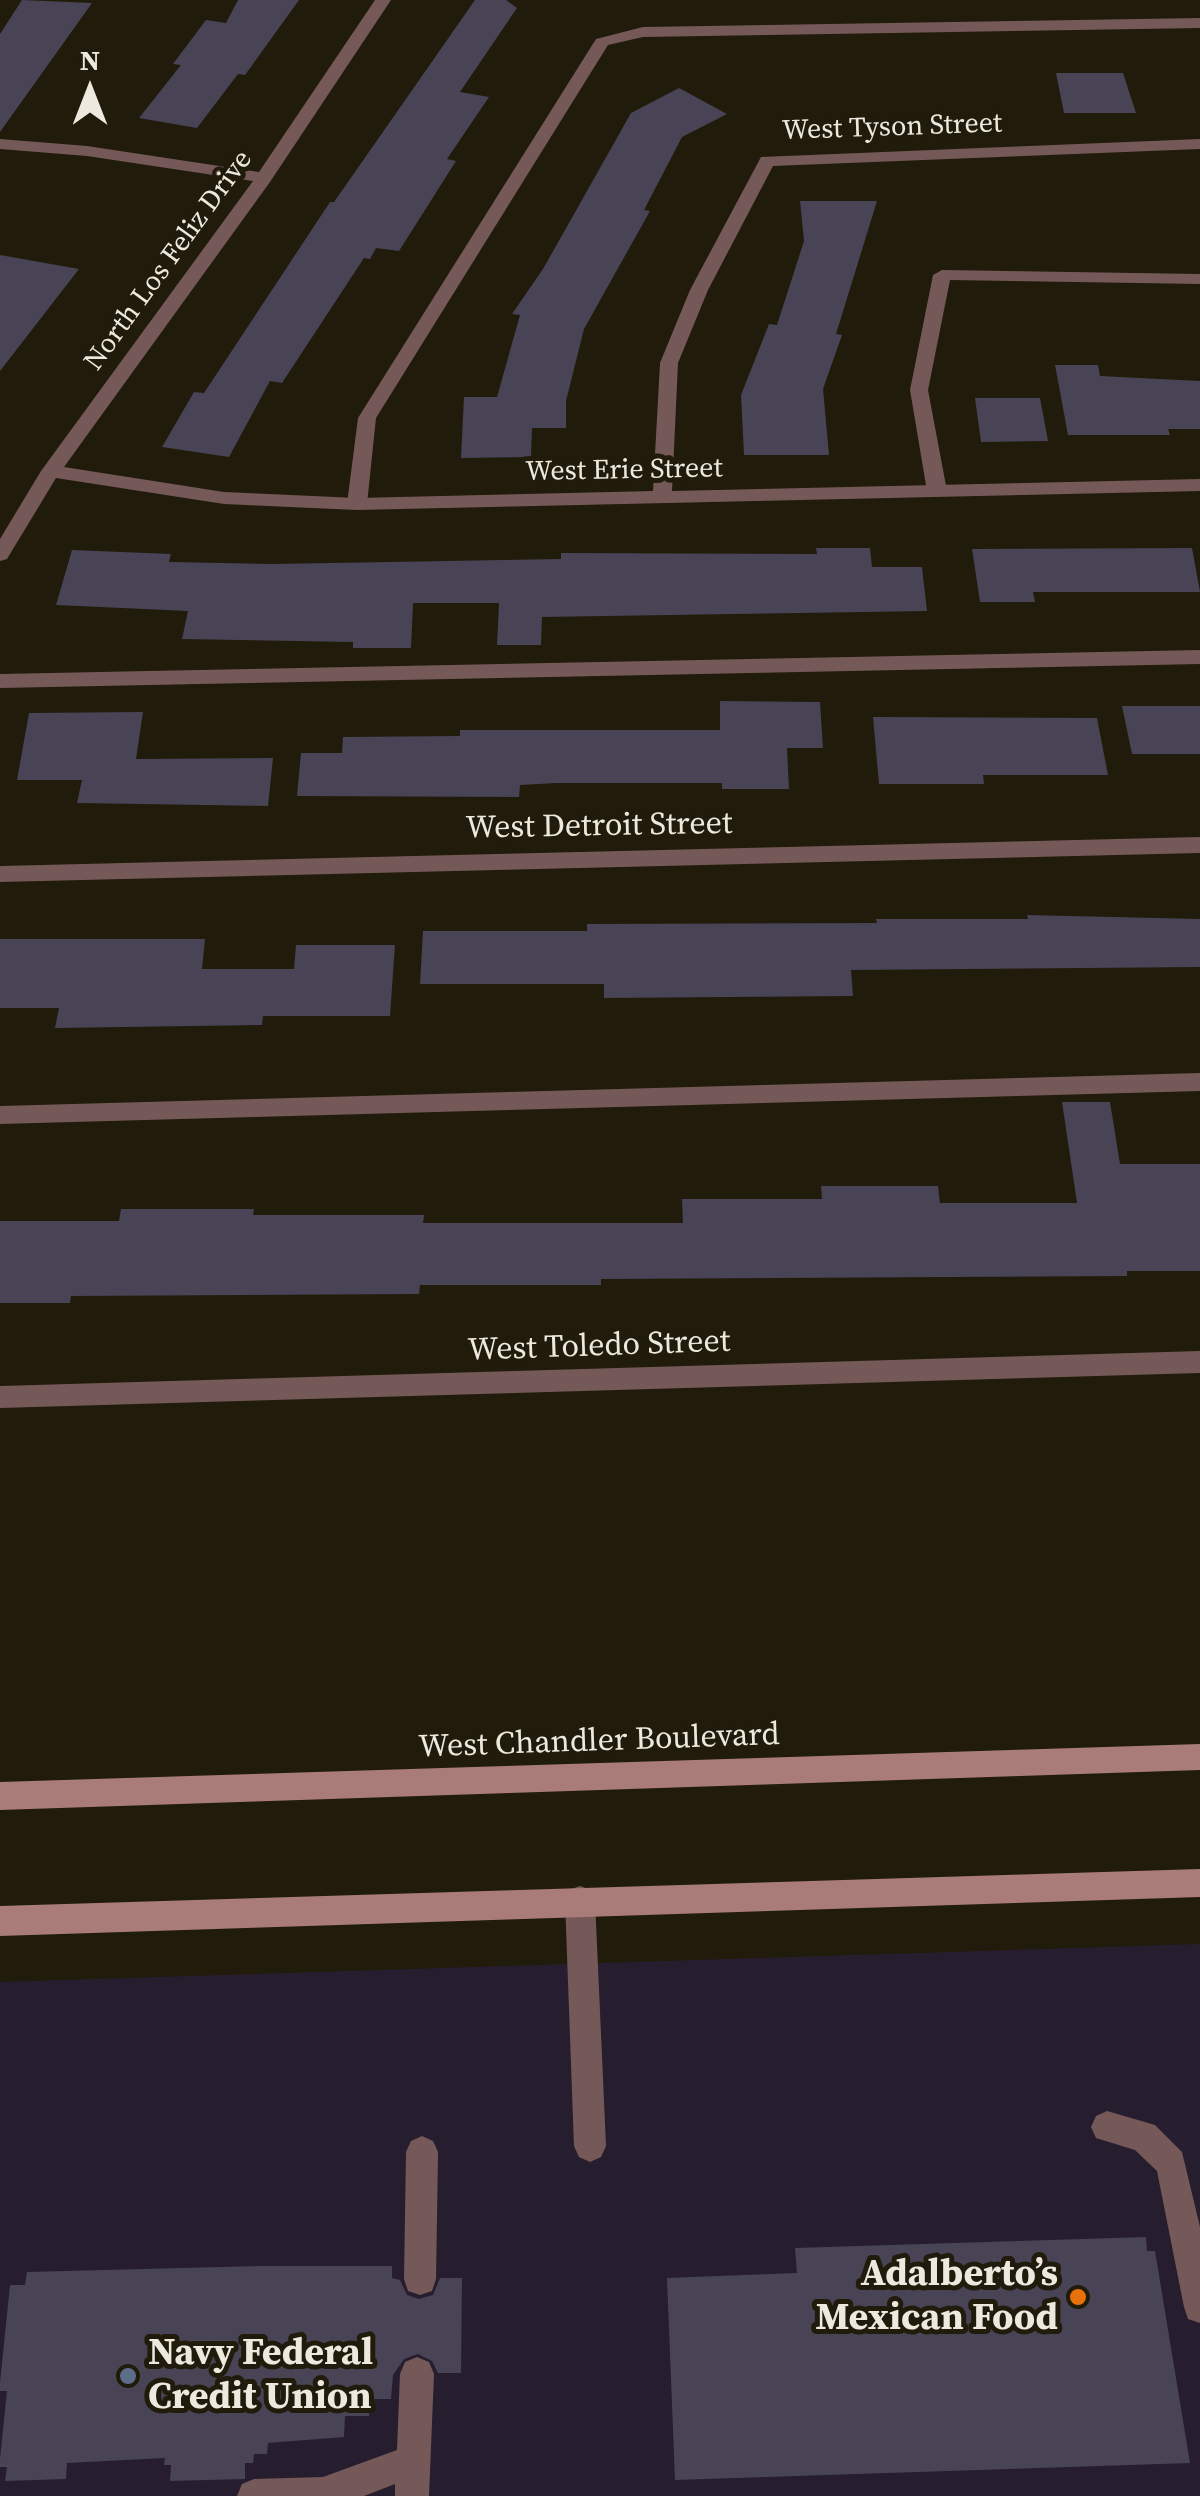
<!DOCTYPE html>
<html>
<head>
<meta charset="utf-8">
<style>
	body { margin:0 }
	#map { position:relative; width:1200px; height:2496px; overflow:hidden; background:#201b0a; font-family:"Source Serif 4",serif }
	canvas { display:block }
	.north { position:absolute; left:40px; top:40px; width:100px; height:100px; -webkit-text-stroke:8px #201b0a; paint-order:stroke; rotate:0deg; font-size:28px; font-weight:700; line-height:40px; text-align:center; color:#ede9de }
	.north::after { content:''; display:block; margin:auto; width:35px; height:45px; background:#ede9de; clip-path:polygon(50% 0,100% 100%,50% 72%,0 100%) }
</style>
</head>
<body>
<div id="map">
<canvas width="1200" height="2496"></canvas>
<div class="north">N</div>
</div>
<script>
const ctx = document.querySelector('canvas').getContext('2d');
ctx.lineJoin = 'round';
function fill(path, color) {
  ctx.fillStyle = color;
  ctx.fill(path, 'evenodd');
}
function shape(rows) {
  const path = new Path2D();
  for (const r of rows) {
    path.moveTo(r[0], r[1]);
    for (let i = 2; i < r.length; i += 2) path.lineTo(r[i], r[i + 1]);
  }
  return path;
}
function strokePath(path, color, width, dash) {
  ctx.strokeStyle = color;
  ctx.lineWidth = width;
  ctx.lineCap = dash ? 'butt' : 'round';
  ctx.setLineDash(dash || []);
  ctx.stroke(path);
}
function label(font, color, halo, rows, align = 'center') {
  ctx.font = font + ' "Source Serif 4",serif';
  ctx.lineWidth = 10;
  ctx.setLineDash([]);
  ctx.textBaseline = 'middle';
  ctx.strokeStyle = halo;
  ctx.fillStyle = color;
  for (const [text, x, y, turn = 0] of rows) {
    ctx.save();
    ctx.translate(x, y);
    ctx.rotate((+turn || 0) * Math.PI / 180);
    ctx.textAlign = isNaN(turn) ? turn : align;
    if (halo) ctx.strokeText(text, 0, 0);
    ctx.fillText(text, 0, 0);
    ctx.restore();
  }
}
const commercial = shape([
	[1200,1944,1200,2496,0,2496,0,1982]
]);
const building = shape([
	[22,0,92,3,0,132,0,34],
	[238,0,299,0,245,75,238,74,197,128,139,118,181,65,173,64,206,20,226,23],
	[475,0,506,0,517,8,460,92,489,97,447,159,456,161,399,251,376,248,370,259,364,258,282,383,270,381,229,457,162,447,194,392,204,393,330,202,334,202],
	[1056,73,1123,73,1136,113,1064,113],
	[679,88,727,114,682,137,644,210,650,211,584,329,566,401,566,428,532,428,531,457,461,458,464,397,497,397,520,315,512,314,543,269,631,113],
	[800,201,877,201,836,334,842,335,823,389,829,455,744,455,741,395,769,324,777,325,804,241],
	[0,255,79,269,0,371],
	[1055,365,1098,365,1100,376,1200,381,1200,429,1168,429,1170,435,1068,435],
	[975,398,1040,398,1048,441,981,442],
	[816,548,870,548,872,567,922,567,927,611,542,617,541,645,497,645,499,603,413,603,411,648,353,648,353,642,182,639,188,611,56,605,72,550,171,554,169,562,273,564,561,559,561,553,817,554],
	[1192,548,1200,592,1033,592,1035,602,980,602,972,549],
	[720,701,820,702,823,748,787,748,789,789,722,789,722,783,556,783,520,785,519,797,297,796,301,753,342,753,343,737,460,736,460,730,720,730],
	[1122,706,1200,706,1200,754,1132,754],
	[143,712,136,759,273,758,268,806,77,803,82,780,17,780,29,713],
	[873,717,1097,718,1108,775,983,775,984,784,879,784],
	[1027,915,1200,919,1200,967,851,970,853,996,604,998,604,984,420,984,423,931,587,931,587,924,877,923,876,919,1028,919],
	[0,939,205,939,202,969,294,969,296,945,395,945,390,1016,263,1016,262,1025,55,1028,59,1008,0,1008],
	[1062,1102,1110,1102,1120,1164,1200,1164,1200,1271,1127,1271,1127,1276,601,1279,601,1285,420,1285,419,1294,71,1296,70,1303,0,1303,0,1221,119,1221,121,1209,254,1209,253,1215,424,1215,423,1223,683,1223,682,1199,822,1199,821,1186,938,1186,940,1203,1077,1203],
	[1146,2237,1147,2251,1155,2251,1190,2463,675,2480,667,2278,797,2273,795,2248],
	[261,2266,392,2266,392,2278,400,2280,407,2295,419,2299,433,2295,440,2278,462,2278,461,2373,438,2373,432,2361,418,2354,404,2359,393,2375,391,2399,370,2399,369,2416,345,2416,344,2437,268,2443,267,2454,254,2454,253,2463,245,2463,245,2479,170,2481,171,2465,164,2465,165,2458,67,2463,66,2479,5,2481,7,2467,0,2467,0,2459,7,2391,0,2391,0,2383,10,2285,25,2285,27,2272]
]);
const lane = shape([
	[1200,18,1200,28,643,37,608,45,376,418,367,504,357,510,347,504,358,418,596,39,643,27,1200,18],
	[942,270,1200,274,1200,284,950,280,928,390,947,491,937,497,927,491,910,390,933,275,942,270],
	[1200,650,1200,664,0,688,0,674,1200,650],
	[1200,1073,1200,1091,0,1124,0,1106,1200,1073],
	[580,1886,591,1890,595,1900,606,2146,601,2157,590,2162,579,2157,574,2146,565,1900,569,1890,580,1886],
	[1107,2111,1155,2125,1182,2152,1200,2227,1200,2323,1188,2319,1184,2307,1157,2171,1135,2150,1096,2138,1091,2127,1096,2116,1107,2111],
	[422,2136,433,2141,438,2152,436,2279,432,2291,420,2295,408,2291,404,2279,406,2152,411,2141,422,2136],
	[417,2357,429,2362,434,2374,429,2496,395,2496,395,2484,364,2496,237,2496,242,2484,254,2479,323,2477,397,2450,400,2374,405,2362,417,2357]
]);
const street = shape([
	[375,0,391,0,270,182,64,467,224,492,357,498,653,491,660,363,690,290,761,157,1200,139,1200,149,773,166,708,290,678,363,672,491,1200,479,1200,491,357,510,224,504,56,478,7,559,0,561,0,539,41,471,253,181,87,156,0,149,0,139,87,146,259,172,375,0],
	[1200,837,1200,853,0,882,0,866,1200,837],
	[1200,1351,1200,1373,0,1408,0,1386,1200,1351]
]);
const secondary = shape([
	[1200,1744,1200,1770,0,1810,0,1782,1200,1744],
	[1200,1869,1200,1897,0,1936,0,1906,1200,1869]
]);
const markers = [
	[1078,2297,10,"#e8710a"],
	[128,2376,10,"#5c6f8a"]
];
const farStreetnames = [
	["West Tyson Street",892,128,-2],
	["North Los Feliz Drive",169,261,-54],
	["West Erie Street",624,471,-1]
];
const streetNames = [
	["West Detroit Street",599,827,-1],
	["West Toledo Street",599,1347,-2],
	["West Chandler Boulevard",599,1742,-2]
];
const nearPoinames = [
	["Adalberto’s",1058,2275],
	["Mexican Food",1058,2319],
	["Navy Federal",148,2354,"left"],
	["Credit Union",148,2398,"left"]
];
fill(commercial, '#261e2e');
fill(building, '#484456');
fill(lane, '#755958');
fill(street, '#755958');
fill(secondary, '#a97c7a');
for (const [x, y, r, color] of markers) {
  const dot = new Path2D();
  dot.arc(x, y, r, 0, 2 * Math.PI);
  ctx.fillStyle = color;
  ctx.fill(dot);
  strokePath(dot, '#201b0a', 4);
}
label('28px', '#ede9de', '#201b0a', farStreetnames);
label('32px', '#ede9de', '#201b0a', streetNames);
label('bold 38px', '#ede9de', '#201b0a', nearPoinames, 'right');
</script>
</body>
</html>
